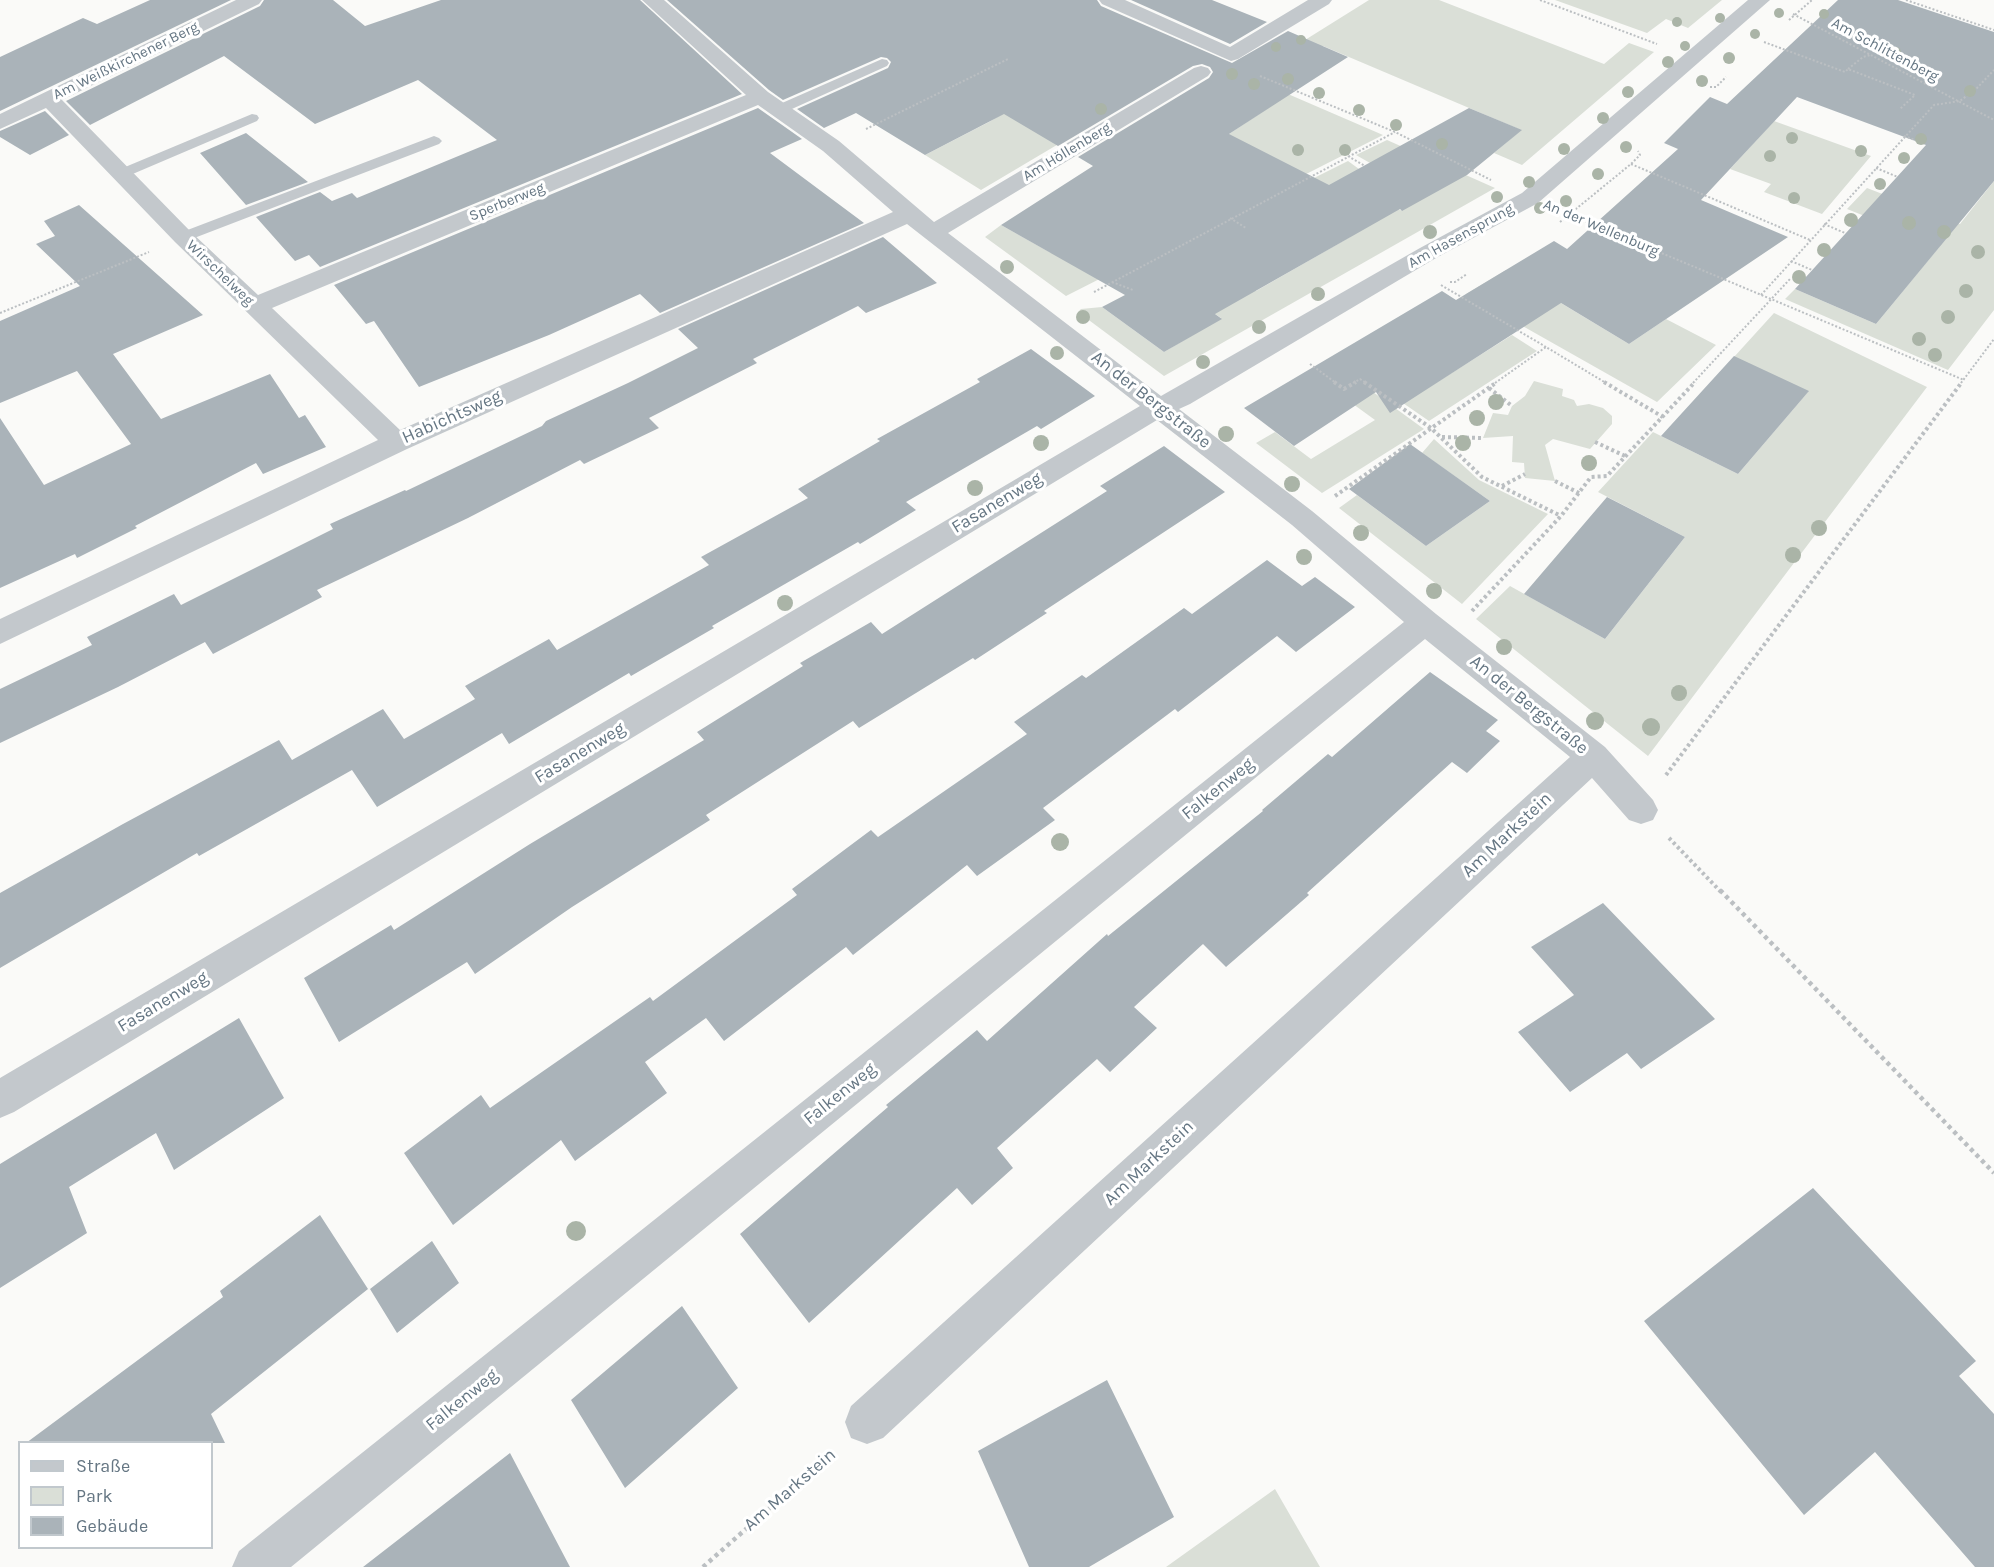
<!DOCTYPE html>
<html>
<head>
<meta charset="utf-8">
<style>
	body { margin:0 }
	#map { position:relative; width:1994px; height:1567px; overflow:hidden; background:#fafaf8; font-family:Karla,sans-serif }
	canvas { display:block }
	.legend { position:absolute; left:18px; top:1441px; width:195px; height:108px; box-sizing:border-box; background:#fff; border:2px solid #c1c8cd; margin:0; padding:8px 10px; list-style:none; font-size:18px; color:#657683 }
	.legend li { display:flex; align-items:center; gap:12px; height:30px }
	.legend b { width:30px; border:2px solid #c1c8cd }
</style>
</head>
<body>
<div id="map">
<canvas width="1994" height="1567"></canvas>
<ul class="legend">
<li><b style="height:8px;background:#c3c8cc"></b>Straße</li>
<li><b style="height:16px;background:#dadfd7"></b>Park</li>
<li><b style="height:16px;background:#aab3b9"></b>Gebäude</li>
</ul>
</div>
<script>
const ctx = document.querySelector('canvas').getContext('2d');
ctx.lineJoin = 'round';
function fill(path, color) {
  ctx.fillStyle = color;
  ctx.fill(path, 'evenodd');
}
function shape(rows) {
  const path = new Path2D();
  for (const r of rows) {
    path.moveTo(r[0], r[1]);
    for (let i = 2; i < r.length; i += 2) path.lineTo(r[i], r[i + 1]);
  }
  return path;
}
function strokePath(path, color, width, dash) {
  ctx.strokeStyle = color;
  ctx.lineWidth = width;
  ctx.lineCap = dash ? 'butt' : 'round';
  ctx.setLineDash(dash || []);
  ctx.stroke(path);
}
function label(font, color, halo, rows, align = 'center') {
  ctx.font = font + ' Karla,sans-serif';
  ctx.lineWidth = 6;
  ctx.setLineDash([]);
  ctx.textBaseline = 'middle';
  ctx.strokeStyle = halo;
  ctx.fillStyle = color;
  for (const [text, x, y, turn = 0] of rows) {
    ctx.save();
    ctx.translate(x, y);
    ctx.rotate((+turn || 0) * Math.PI / 180);
    ctx.textAlign = isNaN(turn) ? turn : align;
    if (halo) ctx.strokeText(text, 0, 0);
    ctx.fillText(text, 0, 0);
    ctx.restore();
  }
}
const green = shape([
	[1369,0,1439,0,1604,64,1629,43,1654,52,1522,165,1494,153,1521,130,1323,46,1265,65],
	[1555,0,1722,0,1688,28,1666,19,1647,33],
	[1168,79,981,190,925,155,989,122,1047,87],
	[1281,91,1383,135,1066,296,985,237,1001,225,1051,253,1274,104],
	[1774,121,1871,156,1822,214,1764,192,1771,184,1730,169],
	[1387,140,1495,188,1164,376,1078,312,1081,309,1102,307,1164,352,1221,318,1159,276,1200,254,1256,291,1350,237,1240,215,1348,161,1359,169,1346,177,1402,211,1370,163,1356,155],
	[1994,181,1994,310,1948,370,1785,299,1795,289,1876,324,1940,246,1847,209,1867,188,1960,224],
	[1506,270,1629,344,1666,319,1716,345,1657,402,1466,294],
	[1774,313,1927,387,1648,756,1476,619,1510,586,1605,639,1685,537,1598,492,1653,432,1738,474,1808,392,1734,357],
	[1512,335,1537,351,1429,421,1358,372,1423,391],
	[1534,381,1563,389,1562,396,1574,400,1577,406,1589,404,1603,408,1612,416,1612,424,1590,449,1553,439,1545,445,1555,481,1525,478,1524,463,1512,462,1513,436,1483,438,1493,413,1508,415,1512,406,1525,396],
	[1362,384,1424,429,1322,493,1256,443,1275,432,1311,459,1375,420,1342,396],
	[1434,439,1479,480,1548,514,1462,604,1339,508,1357,495,1426,546,1490,501,1422,453],
	[1275,1489,1320,1567,1166,1567]
]);
const building = shape([
	[150,0,231,0,0,111,0,57,83,18,97,24],
	[264,0,333,0,365,26,441,0,640,0,742,94,320,267,309,255,295,261,256,217,320,192,332,201,352,193,357,198,497,140,418,80,315,124,224,56,90,125,66,101,260,6],
	[667,0,1097,0,1101,6,1232,63,1288,31,1348,57,1229,134,1329,185,1469,108,1522,130,1467,175,1402,211,1400,209,1215,314,1222,319,1164,352,1102,307,1125,295,1001,225,1093,166,1078,157,1209,78,1213,72,1210,67,1202,64,1193,66,1058,146,1004,114,925,155,856,113,824,128,797,109,888,68,891,62,887,58,881,57,783,100,769,90],
	[1131,0,1212,0,1267,22,1230,44],
	[1838,0,1898,0,1994,32,1994,181,1876,324,1795,289,1926,145,1797,97,1701,200,1788,237,1629,344,1561,303,1390,413,1376,392,1294,446,1244,408,1442,291,1456,300,1554,241,1567,249,1678,149,1664,143,1710,97,1727,104],
	[758,108,802,139,770,153,864,223,660,313,640,294,549,335,419,387,374,321,366,324,334,285],
	[45,111,69,135,30,155,0,137,0,131],
	[246,133,308,182,246,205,200,153],
	[79,205,203,315,113,354,161,419,270,374,299,418,305,415,326,447,263,474,256,463,135,526,137,528,77,558,75,554,0,588,0,418,44,485,131,444,77,371,0,403,0,321,80,286,36,244,55,236,44,221],
	[883,237,937,283,866,313,858,306,753,359,757,363,649,418,659,428,584,464,580,460,468,518,317,590,322,597,213,654,205,642,118,687,0,743,0,689,92,645,87,637,174,594,181,605,333,529,330,524,405,490,406,491,542,426,546,421,628,383,698,348,678,329],
	[1031,349,1095,396,1041,429,1037,426,906,502,916,510,860,544,858,542,712,626,714,628,631,676,629,673,509,744,502,733,377,807,352,770,199,856,197,853,0,968,0,893,123,824,279,740,292,760,383,709,404,739,475,699,465,686,549,639,557,650,709,565,701,557,808,498,798,489,880,441,877,439,980,382,977,379],
	[1734,356,1809,391,1738,474,1661,436],
	[1410,444,1490,501,1426,546,1349,489],
	[1164,446,1225,492,1044,611,1047,613,975,660,973,658,859,728,853,721,706,815,710,820,572,907,475,974,467,962,339,1042,304,978,391,925,394,930,530,844,704,740,697,732,803,666,800,663,871,622,882,634,1107,491,1100,486],
	[1607,497,1685,537,1605,639,1524,594],
	[1267,560,1302,586,1315,577,1355,607,1296,652,1277,636,1178,712,1175,709,1043,808,1055,820,977,876,967,865,853,955,846,947,724,1041,706,1018,645,1062,667,1093,575,1161,561,1140,453,1225,404,1153,481,1095,490,1108,650,997,653,1001,797,895,792,889,871,830,878,837,1027,734,1014,722,1082,675,1086,678,1184,608,1192,614],
	[1430,672,1498,720,1486,731,1500,741,1467,773,1452,762,1307,893,1309,895,1226,967,1203,944,1134,1007,1157,1028,1110,1072,1097,1059,997,1148,1013,1168,972,1205,957,1188,809,1323,740,1234,888,1107,886,1105,977,1030,987,1041,1107,934,1108,936,1263,811,1262,810,1328,754,1332,757],
	[1603,903,1715,1019,1641,1069,1627,1053,1570,1092,1518,1032,1574,995,1531,947],
	[239,1018,284,1098,174,1170,156,1133,69,1187,87,1233,0,1288,0,1164],
	[1813,1188,1976,1361,1959,1376,1994,1414,1994,1567,1975,1567,1875,1452,1804,1515,1644,1321],
	[320,1215,368,1289,211,1414,225,1443,26,1443,223,1297,220,1291],
	[432,1241,459,1283,397,1333,370,1289],
	[682,1306,738,1388,625,1488,571,1400],
	[1107,1380,1174,1517,1089,1567,1029,1567,978,1451],
	[510,1453,570,1567,363,1567]
]);
const pathFar2 = shape([
	[1540,0,1657,44],
	[1906,0,1994,30],
	[1793,14,1994,120],
	[1789,20,1812,0],
	[1764,42,1845,72,1848,69,1915,95,1900,109],
	[1848,69,1863,57,1871,55],
	[1260,76,1395,132,1491,180],
	[1710,87,1716,87,1726,77],
	[866,129,1008,59],
	[1904,136,1926,144],
	[1348,156,1365,166],
	[1631,164,1810,240],
	[1876,168,1898,177],
	[1566,213,1964,380],
	[1230,218,1246,228],
	[1560,222,1631,164,1640,155,1638,151],
	[1824,224,1845,233],
	[1791,261,1812,270],
	[1112,282,1133,290],
	[1450,282,1455,282,1467,274],
	[1441,285,1546,347],
	[1094,292,1395,132],
	[1761,295,1934,105,1960,101,1977,88,1994,70],
	[0,313,149,252],
	[1310,364,1336,383],
	[1353,383,1360,379,1366,383],
	[1495,383,1546,347,1606,383],
	[1693,383,1790,279],
	[1961,383,1994,339]
]);
const pathFar1 = shape([
	[1334,382,1344,389,1356,382],
	[1364,382,1431,428,1482,477,1561,516],
	[1604,382,1663,417],
	[1489,388,1512,406],
	[1442,437,1483,438],
	[1595,442,1625,456],
	[1555,481,1579,493],
	[1502,486,1525,474],
	[1335,496,1497,382],
	[1472,611,1561,516,1591,477,1607,476,1695,382],
	[1666,775,1962,382],
	[1669,838,1721,892]
]);
const path = shape([
	[1720,890,1994,1173],
	[703,1567,833,1452]
]);
const service = shape([
	[882,59,887,60,889,63,887,66,783,113,773,113,771,110,773,107,882,59],
	[252,114,257,115,259,118,257,121,128,176,118,176,115,173,118,170,252,114],
	[434,136,439,138,442,141,439,144,189,240,183,242,175,237,177,234,434,136]
]);
const minor = shape([
	[236,0,262,0,259,4,62,100,191,232,258,295,746,95,642,0,664,0,768,92,839,141,934,222,1194,68,1201,66,1208,68,1211,72,1208,76,948,233,1161,396,1420,248,1522,193,1748,0,1770,0,1538,203,1436,258,1190,404,1179,409,1312,511,1436,614,1605,747,1653,800,1658,810,1653,820,1641,824,1629,820,1592,778,883,1438,867,1444,851,1438,845,1422,851,1406,1570,757,1425,639,291,1567,232,1567,239,1551,1404,622,1292,525,1157,420,14,1112,0,1118,0,1078,1140,406,907,224,407,449,0,644,0,619,378,440,175,242,46,108,0,129,0,114,236,0],
	[758,105,823,151,893,212,400,430,272,308,758,105],
	[1099,0,1125,0,1230,47,1308,0,1332,0,1329,4,1238,59,1231,61,1102,4,1099,0]
]);
const trees = [
	[1779,13,5],
	[1824,14,5],
	[1720,18,5],
	[1677,22,5],
	[1755,34,5],
	[1301,40,5],
	[1685,46,5],
	[1276,47,5],
	[1896,52,5],
	[1729,58,6],
	[1668,62,6],
	[1232,74,6],
	[1288,79,6],
	[1702,81,6],
	[1254,84,6],
	[1970,91,6],
	[1628,92,6],
	[1319,93,6],
	[1101,109,6],
	[1359,110,6],
	[1603,118,6],
	[1396,125,6],
	[1792,138,6],
	[1921,139,6],
	[1442,144,6],
	[1626,147,6],
	[1564,149,6],
	[1298,150,6],
	[1345,150,6],
	[1861,151,6],
	[1770,156,6],
	[1904,158,6],
	[1598,174,6],
	[1529,182,6],
	[1880,184,6],
	[1497,197,6],
	[1794,198,6],
	[1566,201,6],
	[1540,208,6],
	[1851,220,7],
	[1909,223,7],
	[1430,232,7],
	[1944,232,7],
	[1824,250,7],
	[1978,252,7],
	[1007,267,7],
	[1799,277,7],
	[1966,291,7],
	[1318,294,7],
	[1083,317,7],
	[1948,317,7],
	[1259,327,7],
	[1919,339,7],
	[1057,353,7],
	[1935,355,7],
	[1203,362,7],
	[1496,402,8],
	[1477,418,8],
	[1226,434,8],
	[1041,443,8],
	[1463,443,8],
	[1589,463,8],
	[1292,484,8],
	[975,488,8],
	[1819,528,8],
	[1361,533,8],
	[1793,555,8],
	[1304,557,8],
	[1434,591,8],
	[785,603,8],
	[1504,647,8],
	[1679,693,8],
	[1595,721,9],
	[1651,727,9],
	[1060,842,9],
	[576,1231,10]
];
const farStreetnames = [
	["Am Schlittenberg",1885,50,28],
	["Am Weißkirchener Berg",126,61,-26],
	["Am Höllenberg",1067,152,-31],
	["Sperberweg",507,202,-22],
	["An der Wellenburg",1601,228,23],
	["Am Hasensprung",1461,236,-29],
	["Wirschelweg",220,273,44]
];
const streetNames = [
	["An der Bergstraße",1151,400,38],
	["Habichtsweg",452,417,-24],
	["Fasanenweg",997,503,-31],
	["An der Bergstraße",1529,705,39],
	["Fasanenweg",580,753,-31],
	["Falkenweg",1218,789,-39],
	["Am Markstein",1507,835,-43],
	["Fasanenweg",163,1002,-31],
	["Falkenweg",840,1094,-39],
	["Am Markstein",1149,1163,-43],
	["Falkenweg",462,1400,-39],
	["Am Markstein",790,1490,-41]
];
fill(green, '#dadfd7');
fill(building, '#aab3b9');
strokePath(pathFar2, '#bbbfc2', 2, [2, 2]);
strokePath(pathFar1, '#bbbfc2', 4, [3, 3]);
strokePath(path, '#bbbfc2', 4.5, [4, 4]);
fill(service, '#c3c8cc');
fill(minor, '#c3c8cc');
ctx.fillStyle = '#aab4a7';
for (const [x, y, r] of trees) {
  ctx.beginPath();
  ctx.arc(x, y, r, 0, 2 * Math.PI);
  ctx.fill();
}
label('15px', '#657683', '#fff', farStreetnames);
label('18px', '#657683', '#fff', streetNames);
</script>
</body>
</html>
